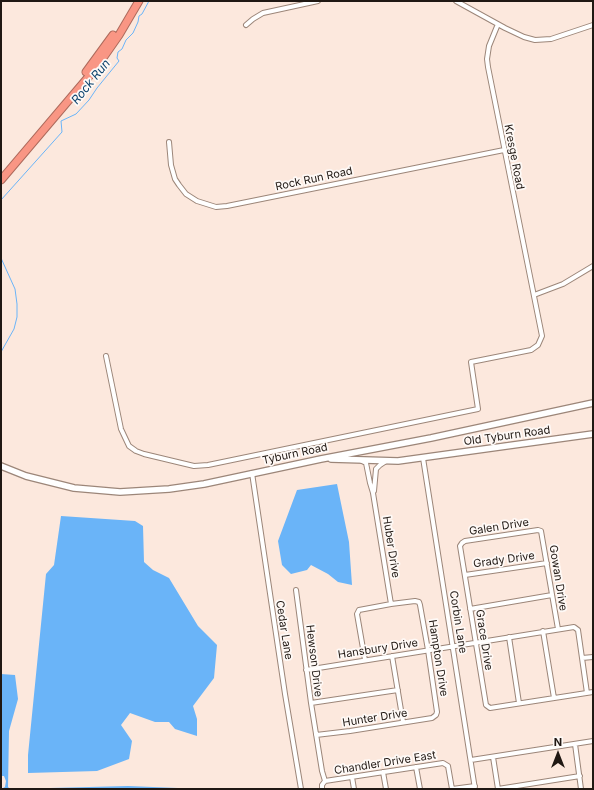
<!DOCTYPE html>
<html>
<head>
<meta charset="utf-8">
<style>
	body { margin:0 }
	#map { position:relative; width:594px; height:790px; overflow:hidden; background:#fce8dd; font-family:Inter,sans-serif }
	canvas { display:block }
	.frame { position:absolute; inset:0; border:2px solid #201813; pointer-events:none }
	.north { position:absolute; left:538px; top:734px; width:40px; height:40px; -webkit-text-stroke:3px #fef9f6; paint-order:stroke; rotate:0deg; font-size:11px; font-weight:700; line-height:16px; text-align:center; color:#201813 }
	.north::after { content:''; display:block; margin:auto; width:14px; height:18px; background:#201813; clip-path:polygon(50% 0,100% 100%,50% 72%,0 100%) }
</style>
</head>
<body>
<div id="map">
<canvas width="594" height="790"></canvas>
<div class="frame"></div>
<div class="north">N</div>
</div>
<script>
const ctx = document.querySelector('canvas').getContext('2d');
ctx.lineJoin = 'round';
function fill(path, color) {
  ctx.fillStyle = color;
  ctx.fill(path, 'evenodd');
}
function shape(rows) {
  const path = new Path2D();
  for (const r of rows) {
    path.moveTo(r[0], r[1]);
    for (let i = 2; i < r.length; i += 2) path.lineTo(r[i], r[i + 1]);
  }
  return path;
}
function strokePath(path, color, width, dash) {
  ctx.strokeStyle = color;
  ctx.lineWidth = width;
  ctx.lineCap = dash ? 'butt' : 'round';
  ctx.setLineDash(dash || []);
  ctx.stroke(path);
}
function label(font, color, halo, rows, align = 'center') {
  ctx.font = font + ' Inter,sans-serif';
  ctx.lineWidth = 3.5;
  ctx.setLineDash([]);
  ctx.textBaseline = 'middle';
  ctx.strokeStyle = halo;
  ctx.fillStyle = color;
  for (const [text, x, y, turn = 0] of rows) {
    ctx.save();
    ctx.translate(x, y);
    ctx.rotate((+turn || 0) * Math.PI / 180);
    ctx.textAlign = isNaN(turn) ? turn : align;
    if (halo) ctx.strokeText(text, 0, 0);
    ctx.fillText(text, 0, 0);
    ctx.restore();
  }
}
const water = shape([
	[337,484,349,542,352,585,338,582,328,574,311,565,307,570,291,574,282,565,278,541,297,490],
	[61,516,135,521,143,526,144,562,153,570,169,578,198,626,217,645,214,678,193,706,197,719,197,736,175,729,169,722,155,722,130,713,121,725,132,741,129,759,97,771,28,773,28,755,46,574,54,565],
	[1,674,15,675,18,699,9,731,8,787,10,789,1,789,5,787,6,781,4,776,1,776],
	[128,786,178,788,180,789,11,789]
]);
const stream = shape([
	[1,200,62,132,61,121,76,114,89,100,97,88,119,61,117,58,118,52,122,49,126,40,133,33,138,22,139,16,142,14,149,1],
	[1,258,15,289,17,304,17,317,14,329,1,352]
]);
const minor = shape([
	[456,1,505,28,524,37,535,40,551,39,593,25],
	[246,25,253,19,263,13,318,1],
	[169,142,171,165,175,179,179,185,186,194,197,201,216,207,227,206,504,150],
	[534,295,563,284,593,266],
	[106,356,121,429,129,446,136,451,144,454,194,466,208,465,478,409,471,362,531,350,538,345,542,336,488,67,487,59,489,46,498,24],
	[423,458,475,789],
	[362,461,366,463,370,483,373,493,391,604],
	[252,473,285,694,301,789],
	[374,491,376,469,380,465,386,461],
	[465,575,547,563],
	[296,590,311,703,322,771,325,781,322,785,322,789],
	[470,609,552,595],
	[558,629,541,531,538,530,465,541,462,543,460,546,486,705,490,708,593,692],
	[543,631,554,698],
	[509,637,519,703],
	[392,656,403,722],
	[582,658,593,657],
	[306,670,574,627,578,630,587,693],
	[311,703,398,690],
	[316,735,350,731,432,718,436,715,437,712,428,650,420,605,419,602,415,601,391,604,359,610,357,614,365,660],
	[575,744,581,789],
	[493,757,498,789],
	[471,760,593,741],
	[416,767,420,789],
	[383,772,386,789],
	[352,777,354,789],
	[325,781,443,763,448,766,452,789,475,786],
	[498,789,580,776]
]);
const secondary = shape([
	[331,459,398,461,593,434],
	[1,466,26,476,74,488,120,492,169,489,204,484,321,459,431,438,593,403]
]);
const motorway = shape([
	[86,72,113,35],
	[1,180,96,68,119,35,139,1]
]);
const streetNames = [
	["Kresge Road",514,157,79],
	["Rock Run Road",314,179,-12],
	["Old Tyburn Road",507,436,-8],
	["Tyburn Road",295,454,-12],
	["Galen Drive",499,527,-9],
	["Huber Drive",391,547,81],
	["Grady Drive",504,560,-8],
	["Gowan Drive",558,578,81],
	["Corbin Lane",458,622,81],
	["Cedar Lane",284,630,81],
	["Grace Drive",484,640,81],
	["Hansbury Drive",378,649,-9],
	["Hampton Drive",438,658,81],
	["Hewson Drive",314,661,83],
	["Hunter Drive",375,718,-9],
	["Chandler Drive East",385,763,-9]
];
const waterNames = [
	["Rock Run",91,82,-51]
];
fill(water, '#6ab4f8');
strokePath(stream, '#6ab4f8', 1);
strokePath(minor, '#9c8679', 6);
strokePath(secondary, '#9c8679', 8);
strokePath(motorway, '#ad6a5c', 9);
strokePath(minor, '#fff', 4);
strokePath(secondary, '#fff', 5.5);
strokePath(motorway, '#f99684', 7);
label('11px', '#201813', '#fef9f6', streetNames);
label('italic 12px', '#0c436e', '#fef9f6', waterNames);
</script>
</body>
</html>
